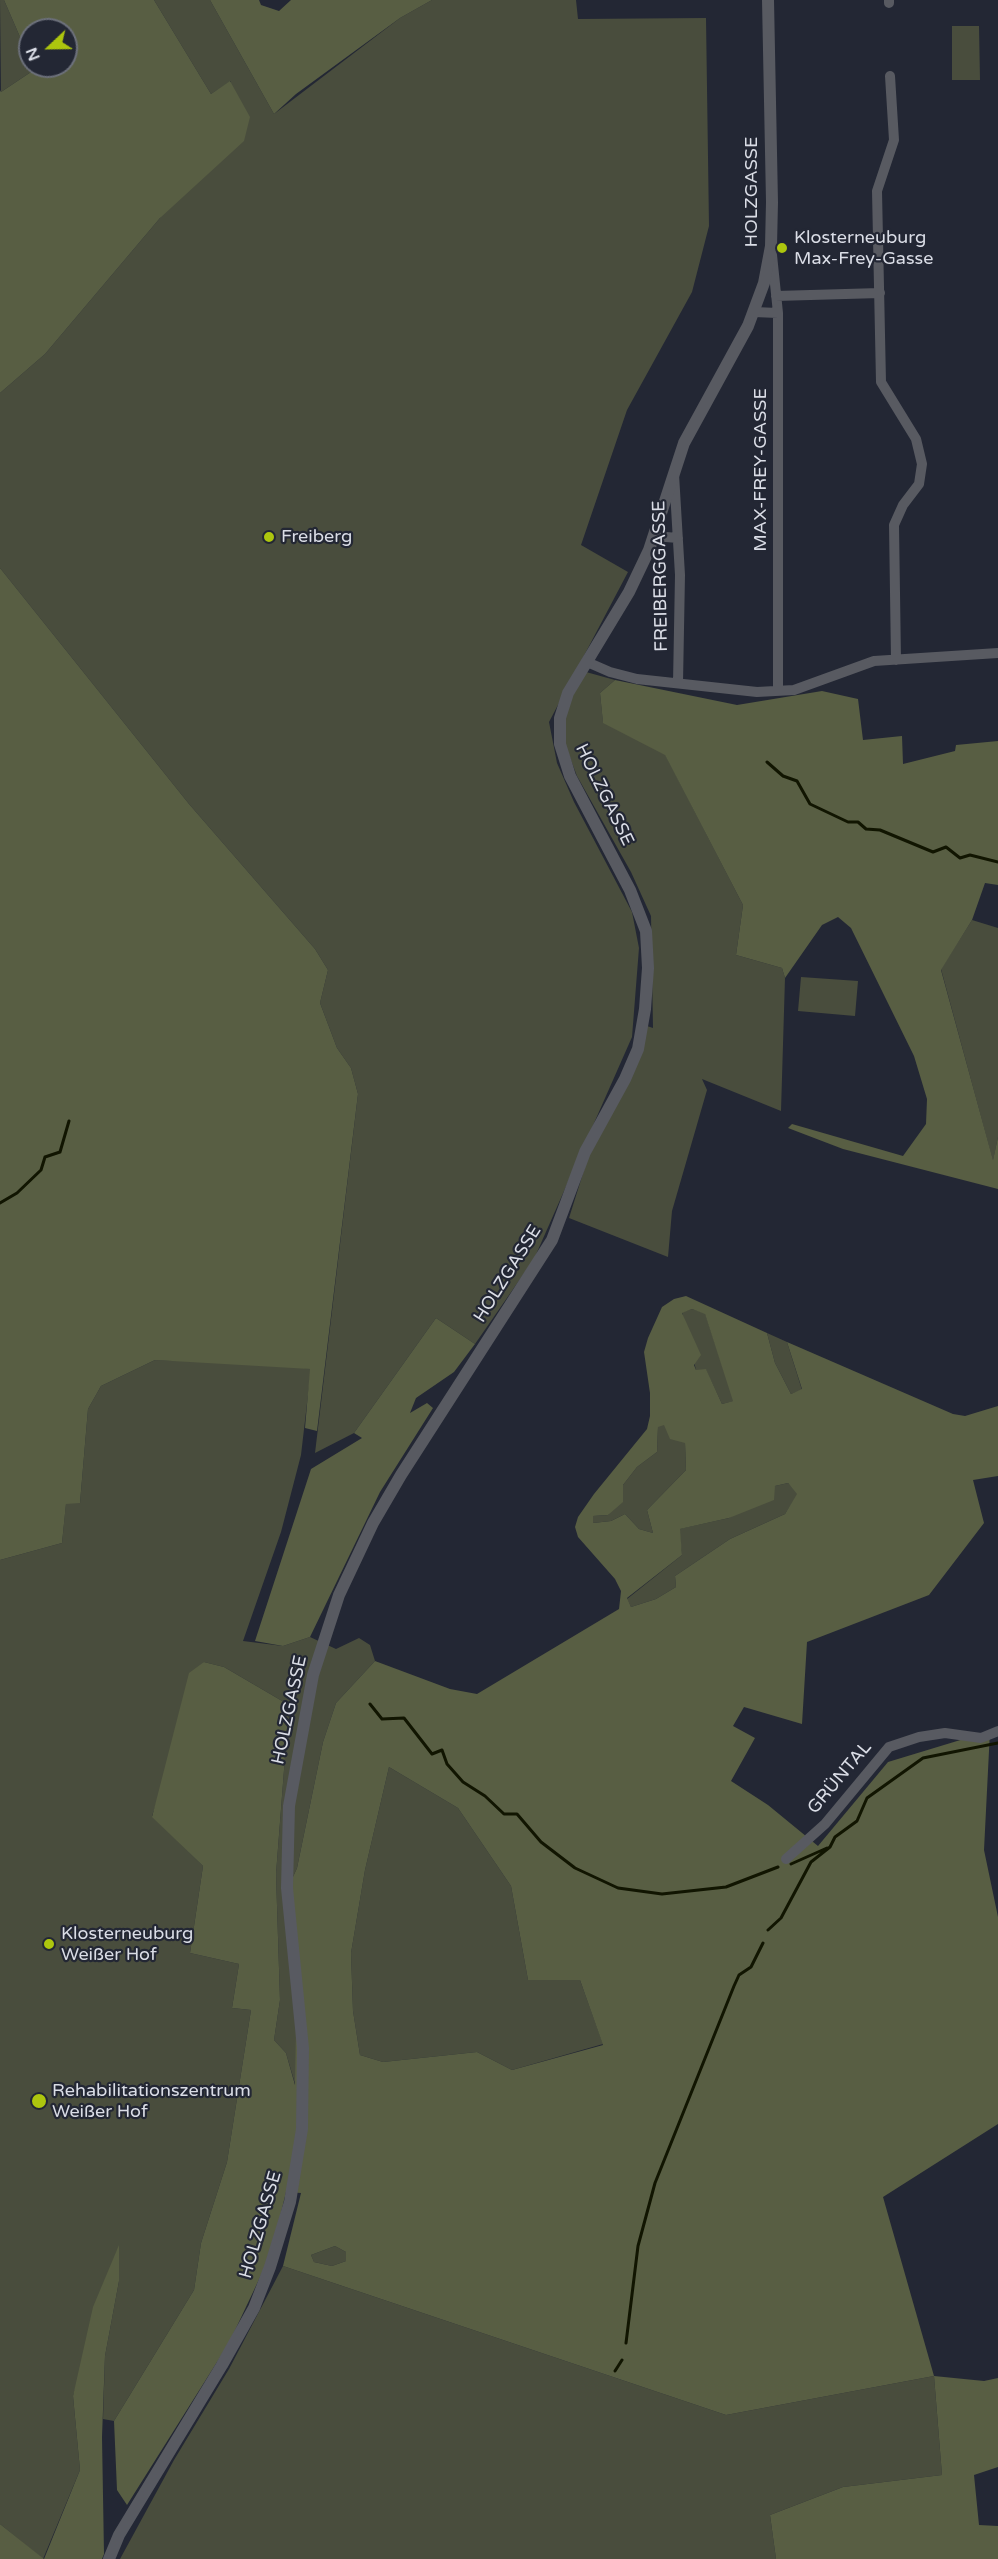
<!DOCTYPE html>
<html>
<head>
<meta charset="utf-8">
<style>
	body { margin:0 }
	#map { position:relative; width:998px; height:2559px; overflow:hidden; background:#232734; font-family:"Varela Round",sans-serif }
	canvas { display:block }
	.north { position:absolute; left:18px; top:18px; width:60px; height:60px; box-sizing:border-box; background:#232734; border:2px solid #6c707b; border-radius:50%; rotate:248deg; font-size:16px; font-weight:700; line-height:24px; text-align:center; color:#dadde6 }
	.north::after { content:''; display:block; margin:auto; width:21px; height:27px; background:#adc60e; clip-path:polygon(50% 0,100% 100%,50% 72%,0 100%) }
</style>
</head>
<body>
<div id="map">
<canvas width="998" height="2559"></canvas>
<div class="north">N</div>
</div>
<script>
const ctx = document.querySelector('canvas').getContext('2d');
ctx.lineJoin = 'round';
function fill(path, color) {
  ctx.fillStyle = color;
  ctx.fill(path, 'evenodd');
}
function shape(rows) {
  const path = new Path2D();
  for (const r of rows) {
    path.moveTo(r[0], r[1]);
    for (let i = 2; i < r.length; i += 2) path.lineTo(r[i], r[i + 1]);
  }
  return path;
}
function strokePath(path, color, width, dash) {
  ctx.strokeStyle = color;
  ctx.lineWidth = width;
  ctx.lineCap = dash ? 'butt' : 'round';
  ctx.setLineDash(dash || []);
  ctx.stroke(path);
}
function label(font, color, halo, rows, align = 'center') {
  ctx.font = font + ' "Varela Round",sans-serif';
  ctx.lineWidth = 4.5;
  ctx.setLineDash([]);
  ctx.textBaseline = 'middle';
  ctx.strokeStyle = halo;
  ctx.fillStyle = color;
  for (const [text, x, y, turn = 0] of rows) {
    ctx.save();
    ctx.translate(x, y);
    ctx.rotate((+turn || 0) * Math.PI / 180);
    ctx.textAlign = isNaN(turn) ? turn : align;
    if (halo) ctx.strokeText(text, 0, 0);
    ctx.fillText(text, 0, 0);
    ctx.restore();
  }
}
const green = shape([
	[0,0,4,0,30,60,30,66,34,70,1,92],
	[154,0,210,0,274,114,400,18,432,0,576,0,578,19,706,18,709,226,692,292,627,410,581,545,628,572,549,722,557,763,574,802,632,912,639,948,632,1037,534,1259,475,1344,436,1318,354,1433,315,1453,358,1094,351,1068,337,1048,320,1003,328,970,315,949,189,804,0,568,0,393,45,354,160,218,231,81,211,94],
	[952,26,979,26,980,80,952,80],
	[586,672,615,680,600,693,603,722,665,754,743,905,736,955,782,968,785,978,781,1111,702,1079,707,1090,672,1211,668,1257,569,1218,590,1151,647,1026,653,1028,651,916,631,872,577,776,564,742,564,720,570,700],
	[972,920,998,928,998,1137,993,1161,941,969],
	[801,977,858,981,855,1016,798,1011],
	[692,1309,705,1313,734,1401,722,1404,706,1370,696,1370,682,1312],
	[767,1333,787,1342,802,1390,791,1394,775,1363],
	[155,1360,276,1364,311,1369,301,1455,281,1532,243,1641,283,1646,310,1637,336,1649,359,1638,370,1645,375,1661,336,1703,323,1742,297,1868,283,1899,296,2028,296,2087,286,2053,274,2040,280,2000,276,1874,289,1705,224,1667,204,1662,152,1816,203,1866,190,1953,239,1964,232,2008,251,2010,227,2162,201,2243,194,2290,114,2421,103,2419,105,2356,119,2281,119,2247,73,2396,80,2470,43,2559,0,2524,0,1560,62,1543,66,1503,80,1503,88,1409,101,1386],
	[664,1424,685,1442,686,1470,647,1510,653,1533,639,1529,625,1514,611,1521,593,1523,593,1516,608,1515,622,1495,623,1485,637,1467,657,1452,658,1426],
	[788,1483,798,1494,785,1514,730,1539,675,1576,676,1587,656,1599,631,1607,627,1599,682,1555,679,1529,729,1518,775,1486],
	[389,1767,458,1808,511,1886,528,1980,580,1980,603,2044,512,2070,477,2052,383,2062,360,2055,353,2011,351,1953,365,1870],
	[335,2246,346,2252,346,2261,332,2266,314,2262,311,2255],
	[283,2266,726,2415,934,2376,942,2475,843,2487,770,2515,776,2559,120,2559,174,2460,229,2369]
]);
const forest = shape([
	[4,0,154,0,211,94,230,81,250,117,244,141,160,218,45,354,0,393,0,90,1,92,34,70,32,66,66,66,66,30,30,30,30,60],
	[210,0,259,0,261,5,279,11,291,0,432,0,400,18,296,94,274,114],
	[0,568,189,804,315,949,328,970,320,1003,337,1048,351,1068,358,1094,317,1431,305,1428,310,1369,155,1360,101,1386,88,1409,80,1503,66,1504,62,1543,0,1560],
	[615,680,737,705,822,691,858,699,863,740,902,736,903,764,955,751,956,745,998,741,998,885,985,883,972,920,941,970,993,1160,998,1137,998,1189,843,1149,788,1128,792,1124,903,1156,926,1124,927,1099,914,1056,851,928,838,917,822,925,785,978,782,968,736,955,743,905,665,755,603,723,600,693],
	[686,1296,767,1333,775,1363,791,1394,802,1389,787,1342,953,1414,965,1416,998,1406,998,1476,973,1480,984,1523,929,1595,807,1642,802,1724,744,1707,733,1726,755,1738,731,1781,768,1805,818,1846,888,1762,990,1731,984,1850,998,1917,998,2124,883,2197,934,2376,984,2381,998,2378,998,2467,974,2475,979,2525,998,2526,998,2559,776,2559,770,2515,843,2487,942,2475,934,2376,726,2415,283,2266,301,2193,286,2192,271,2254,229,2343,127,2505,117,2490,114,2421,194,2290,201,2243,227,2162,251,2010,232,2008,239,1964,190,1953,203,1866,152,1817,189,1673,204,1662,224,1667,289,1705,276,1874,280,2000,274,2040,286,2053,295,2085,296,2028,283,1899,297,1868,323,1742,336,1703,375,1661,450,1689,477,1694,619,1609,621,1591,615,1579,578,1537,575,1527,578,1517,594,1494,647,1429,650,1416,650,1393,644,1352,648,1338,662,1307,674,1299],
	[692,1309,705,1314,733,1401,722,1404,706,1369,696,1370,694,1365,701,1355,682,1313],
	[664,1425,670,1439,685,1443,686,1470,647,1510,653,1533,639,1529,625,1514,611,1521,593,1523,593,1516,608,1515,623,1502,623,1485,637,1467,657,1452,658,1427],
	[788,1483,797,1494,785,1514,730,1539,675,1576,676,1587,656,1599,631,1607,627,1598,682,1555,680,1529,729,1518,774,1500,775,1486],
	[389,1767,458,1808,511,1886,528,1980,580,1980,603,2045,512,2070,477,2052,383,2062,360,2055,353,2011,351,1953,365,1870],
	[335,2246,346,2252,346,2261,332,2266,314,2262,311,2255],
	[436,1318,475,1344,454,1372,416,1398,410,1413,427,1403,433,1408,380,1492,310,1637,283,1646,255,1641,311,1469,362,1438,354,1433],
	[119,2245,119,2281,105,2356,102,2437,104,2554,102,2559,0,2559,0,2524,44,2559,80,2470,73,2396,93,2307]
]);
const stream = shape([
	[767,762,783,776,797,781,810,804,848,822,858,822,866,829,880,830,933,852,946,847,960,858,970,855,998,862],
	[0,1203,17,1193,41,1170,45,1157,60,1152,69,1121],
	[370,1704,382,1719,404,1718,432,1754,442,1750,447,1764,463,1782,485,1796,504,1814,517,1814,541,1842,575,1868,618,1888,662,1894,726,1887,778,1867],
	[791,1864,827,1848],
	[768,1930,781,1918,811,1862,830,1847,835,1837,857,1821,867,1798,923,1758,998,1743],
	[626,2343,638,2246,655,2183,734,1986,739,1975,751,1967,763,1943],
	[615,2371,622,2360]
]);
const minor = shape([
	[889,0,889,3],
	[890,76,894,140,877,191,881,382,916,439,922,464,919,484,903,505,894,525,896,660],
	[772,255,778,313,778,691],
	[776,296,880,293],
	[754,312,778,313],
	[674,474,680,575,678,683],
	[654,536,678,538],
	[587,662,610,672,637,679,757,692,794,690,874,661,998,653],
	[786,1859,825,1824,889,1747,919,1737,945,1733,981,1738,998,1731]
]);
const tertiary = shape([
	[109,2559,119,2535,222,2365,254,2308,270,2267,290,2202,302,2129,303,2048,287,1888,289,1806,313,1675,339,1595,373,1523,401,1475,552,1240,585,1152,625,1079,638,1049,645,1009,648,968,646,931,630,890,570,776,560,744,560,718,568,693,629,592,649,550,684,443,748,326,764,283,771,246,772,202,768,0]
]);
const markers = [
	[782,248,6,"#adc60e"],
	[269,537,6,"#adc60e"],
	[49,1944,6,"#adc60e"],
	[39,2101,8,"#adc60e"]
];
const streetNames = [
	["HOLZGASSE",752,192,-90],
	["MAX-FREY-GASSE",761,470,-90],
	["FREIBERGGASSE",661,576,-91],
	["HOLZGASSE",604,795,64],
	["HOLZGASSE",508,1274,-58],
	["HOLZGASSE",290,1710,-78],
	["GRÜNTAL",840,1778,-50],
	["HOLZGASSE",261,2225,-74]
];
const poiNames = [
	["Klosterneuburg",794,238],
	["Max-Frey-Gasse",794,259],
	["Freiberg",281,537],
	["Klosterneuburg",61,1934],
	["Weißer Hof",61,1955],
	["Rehabilitationszentrum",52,2091],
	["Weißer Hof",52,2112]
];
fill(green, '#494d3d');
fill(forest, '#585e43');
strokePath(stream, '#111501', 3);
strokePath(minor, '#585a61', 10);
strokePath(tertiary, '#585a61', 12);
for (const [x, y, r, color] of markers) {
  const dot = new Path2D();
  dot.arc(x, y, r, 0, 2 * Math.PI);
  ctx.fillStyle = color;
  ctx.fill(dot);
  strokePath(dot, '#232734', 2);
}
label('18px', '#dadde6', '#232734', streetNames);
label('18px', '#dadde6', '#232734', poiNames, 'left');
</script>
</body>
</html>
